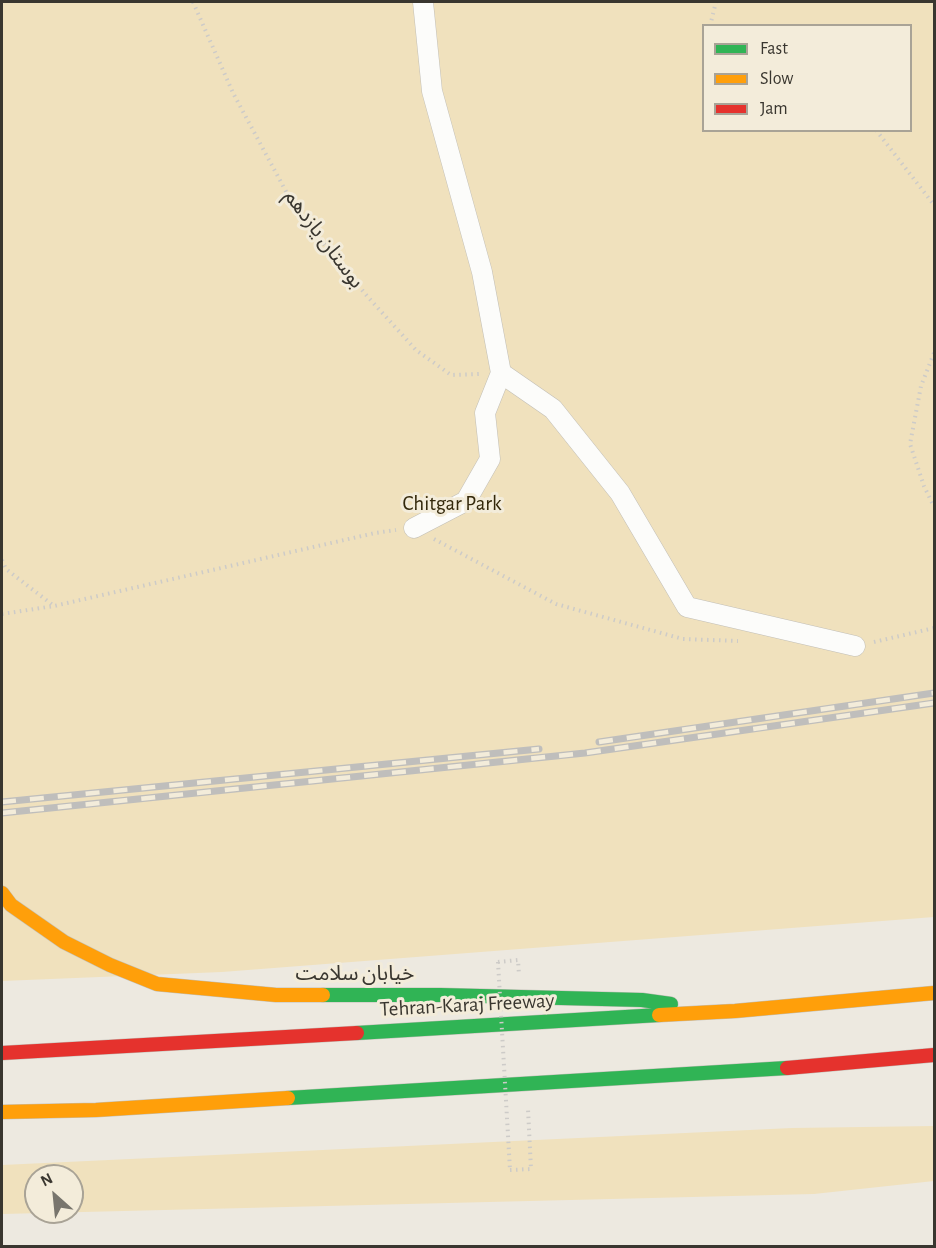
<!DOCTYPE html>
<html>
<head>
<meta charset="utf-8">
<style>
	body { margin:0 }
	#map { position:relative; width:936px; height:1248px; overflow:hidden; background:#ede9e0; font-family:"Alegreya Sans",sans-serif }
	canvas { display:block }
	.frame { position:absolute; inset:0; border:3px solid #39362f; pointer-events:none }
	.legend { position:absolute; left:702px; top:24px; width:210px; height:108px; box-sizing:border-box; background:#f3ecda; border:2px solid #a9a396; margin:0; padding:8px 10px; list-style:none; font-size:18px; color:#39362f }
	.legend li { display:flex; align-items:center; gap:12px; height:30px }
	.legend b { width:30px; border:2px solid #a9a396 }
	.north { position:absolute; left:24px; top:1164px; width:60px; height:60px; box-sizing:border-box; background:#f3ecda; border:2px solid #a9a396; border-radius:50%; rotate:333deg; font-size:16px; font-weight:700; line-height:24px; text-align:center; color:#39362f }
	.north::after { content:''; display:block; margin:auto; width:21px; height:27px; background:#78756d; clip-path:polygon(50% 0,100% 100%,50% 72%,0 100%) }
</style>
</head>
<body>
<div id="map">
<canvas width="936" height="1248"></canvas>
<div class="frame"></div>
<ul class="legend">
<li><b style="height:8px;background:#30b455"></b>Fast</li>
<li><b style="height:8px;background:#ff9f0a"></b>Slow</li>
<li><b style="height:8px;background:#e5322d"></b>Jam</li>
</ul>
<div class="north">N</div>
</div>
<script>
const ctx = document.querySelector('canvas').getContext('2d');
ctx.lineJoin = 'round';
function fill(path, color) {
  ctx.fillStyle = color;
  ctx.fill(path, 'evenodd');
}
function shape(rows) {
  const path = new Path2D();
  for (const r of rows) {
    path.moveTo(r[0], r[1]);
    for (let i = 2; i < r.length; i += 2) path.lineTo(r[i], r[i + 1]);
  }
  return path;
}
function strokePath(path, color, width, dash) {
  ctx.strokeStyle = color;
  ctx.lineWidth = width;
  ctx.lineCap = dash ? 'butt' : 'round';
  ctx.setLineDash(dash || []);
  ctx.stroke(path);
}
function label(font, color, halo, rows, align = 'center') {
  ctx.font = font + ' "Alegreya Sans","Noto Sans Arabic",sans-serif';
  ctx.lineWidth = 6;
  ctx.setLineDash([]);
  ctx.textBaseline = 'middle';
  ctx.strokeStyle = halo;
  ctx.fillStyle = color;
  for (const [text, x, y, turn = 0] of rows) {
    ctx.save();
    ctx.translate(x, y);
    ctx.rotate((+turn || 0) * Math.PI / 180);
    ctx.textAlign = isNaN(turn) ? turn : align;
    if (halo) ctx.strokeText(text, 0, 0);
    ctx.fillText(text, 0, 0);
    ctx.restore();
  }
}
const green = shape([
	[2,2,934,2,934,917,222,972,2,981],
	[704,26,910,26,910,130,704,130],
	[934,1126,934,1181,814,1194,2,1214,2,1165,792,1128],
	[36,1176,72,1176,72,1212,36,1212]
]);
const path = shape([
	[193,2,233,93,296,210,367,296,416,350,451,375,479,374],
	[710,26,716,2],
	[876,130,934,205],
	[934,353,921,386,910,444,924,486,934,507],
	[434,539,556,604,683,639,738,641],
	[2,560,6,569,54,606],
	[2,614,54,606,375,533,396,530],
	[874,642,934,628],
	[498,962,518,960,519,975],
	[510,1170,531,1169,528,1109]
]);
const street = shape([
	[501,373,553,409,620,493,687,607,855,646],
	[414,528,466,501,490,459,485,413,501,373,482,272,432,91,423,2]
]);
const fast = shape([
	[323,995,440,995,642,1000,671,1004],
	[357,1033,659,1015],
	[288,1098,787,1068]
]);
const slow = shape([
	[2,893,11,905,64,942,110,965,157,984,276,995,323,995],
	[659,1015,735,1011,934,993],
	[2,1112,96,1110,288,1098]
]);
const jam = shape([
	[2,1053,357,1033],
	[787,1068,934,1055]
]);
const rail = shape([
	[599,742,934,693],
	[2,802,539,749],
	[2,813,585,753,934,703]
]);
const pathBridge = shape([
	[498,962,510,1170]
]);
const streetNames = [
	["بوستان یازدهم",324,239,53],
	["خیابان سلامت",355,974],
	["Tehran-Karaj Freeway",467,1005,-3]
];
const parkNames = [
	["Chitgar Park",452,504]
];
fill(green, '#f0e1bd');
strokePath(street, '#c2bfb7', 21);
strokePath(fast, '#c2bfb7', 15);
strokePath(slow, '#c2bfb7', 15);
strokePath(jam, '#c2bfb7', 15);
strokePath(path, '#cdcbc8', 4, [1.5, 4.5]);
strokePath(street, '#fcfcfa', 20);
strokePath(fast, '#30b455', 14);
strokePath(slow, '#ff9f0a', 14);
strokePath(jam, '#e5322d', 14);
strokePath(rail, '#bfbebc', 7);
strokePath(rail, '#f3ecda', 4.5, [14]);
strokePath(pathBridge, '#cdcbc8', 4, [1.5, 4.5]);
label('21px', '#39362f', '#f3ecda', streetNames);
label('21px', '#33280b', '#f3ecda', parkNames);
</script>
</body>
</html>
